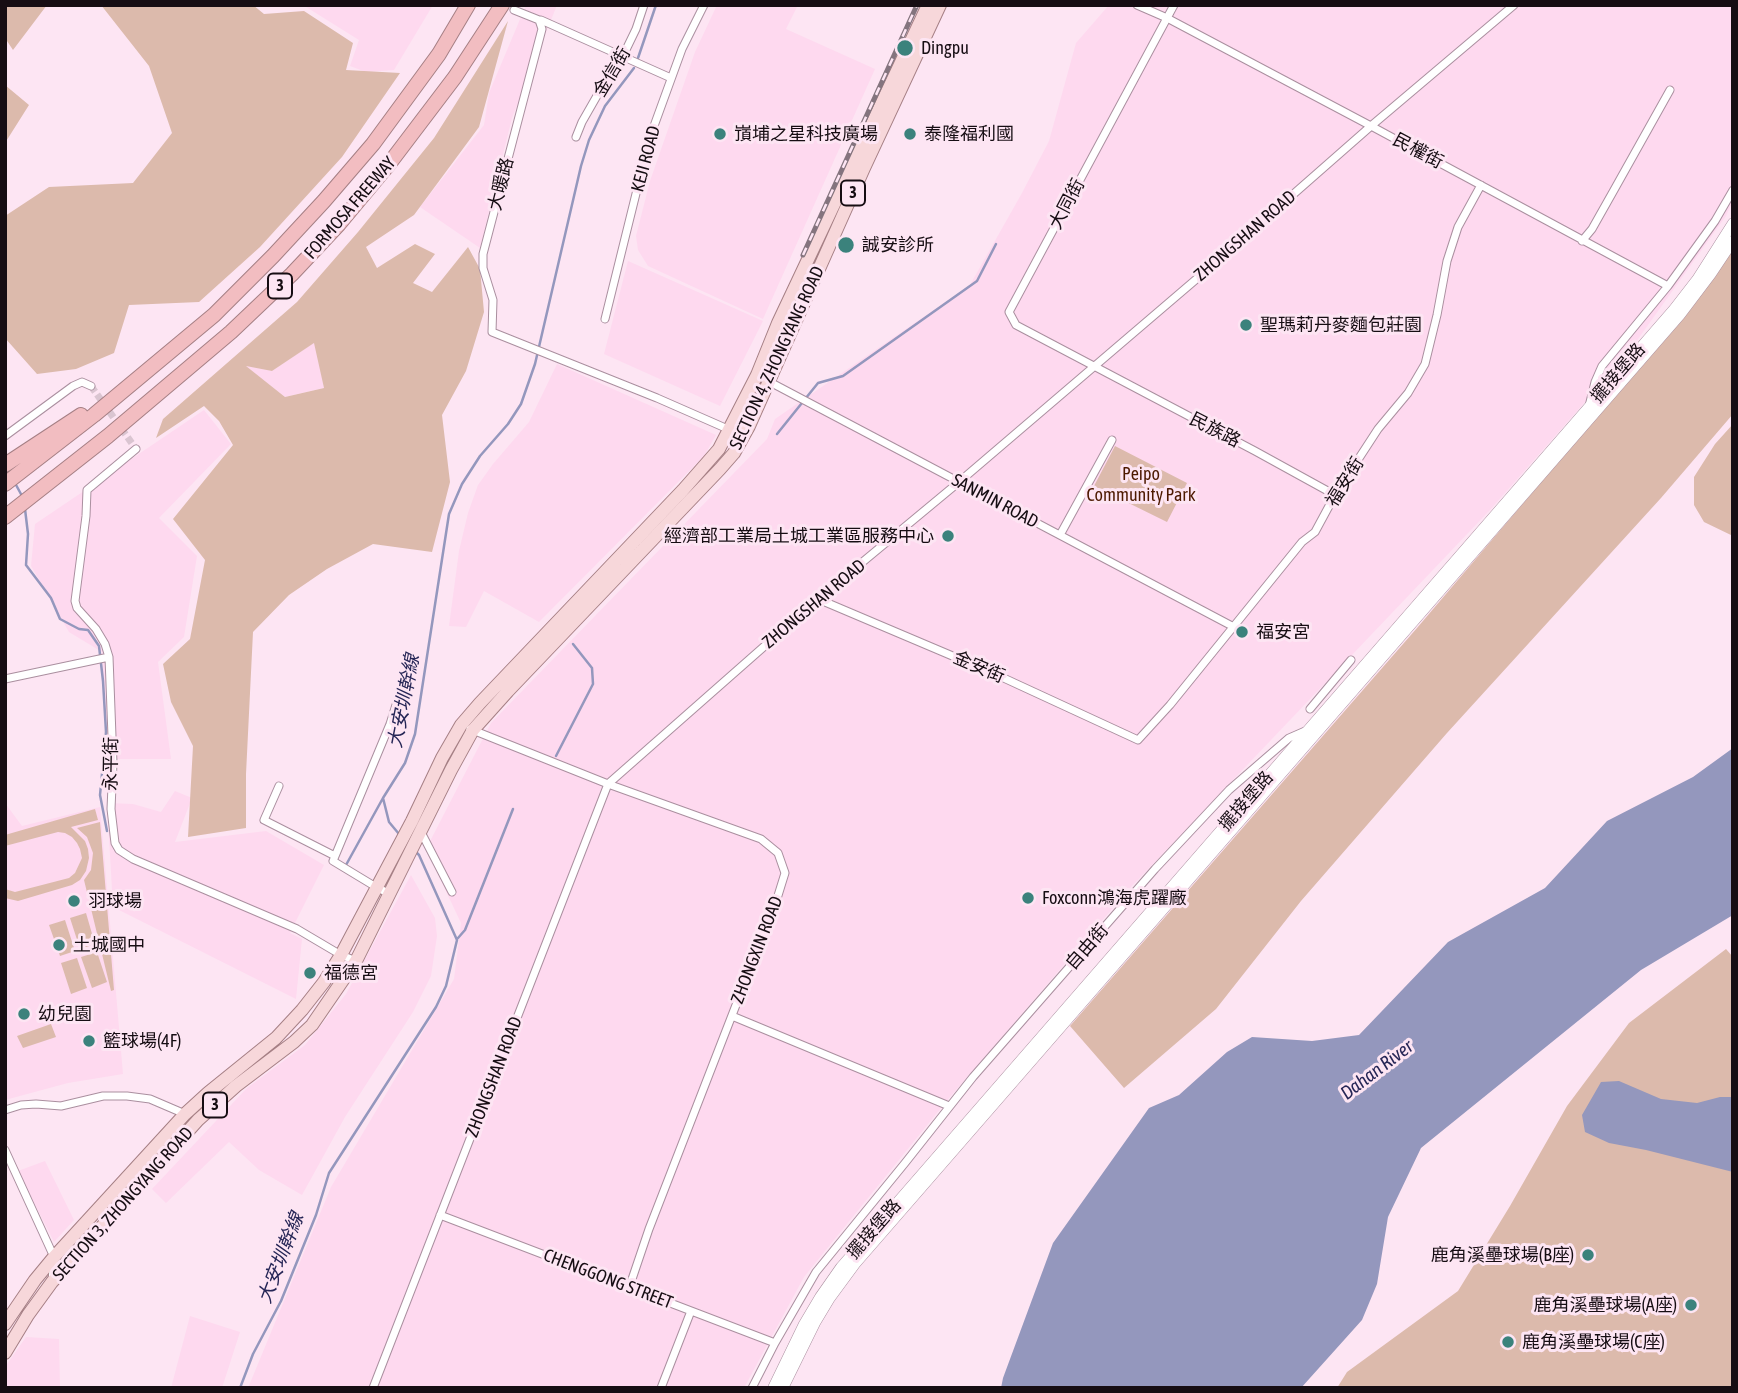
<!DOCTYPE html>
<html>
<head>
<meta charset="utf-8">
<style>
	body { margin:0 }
	#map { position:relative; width:1738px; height:1393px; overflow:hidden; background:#fde5f3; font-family:"Asap Condensed",sans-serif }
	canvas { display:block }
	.frame { position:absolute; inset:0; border:7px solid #160d13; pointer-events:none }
</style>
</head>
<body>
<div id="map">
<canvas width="1738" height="1393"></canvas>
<div class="frame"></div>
</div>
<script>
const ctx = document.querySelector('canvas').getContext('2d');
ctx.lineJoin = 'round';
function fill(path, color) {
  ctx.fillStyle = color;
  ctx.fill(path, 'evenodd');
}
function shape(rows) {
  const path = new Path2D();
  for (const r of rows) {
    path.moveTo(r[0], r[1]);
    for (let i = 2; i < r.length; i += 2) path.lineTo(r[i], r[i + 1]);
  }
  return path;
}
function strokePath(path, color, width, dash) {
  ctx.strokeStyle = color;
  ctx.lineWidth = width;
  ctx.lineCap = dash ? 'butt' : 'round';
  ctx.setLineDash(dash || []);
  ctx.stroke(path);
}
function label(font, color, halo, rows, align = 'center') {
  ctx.font = font + ' "Asap Condensed","Noto Sans TC",sans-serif';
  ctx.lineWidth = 6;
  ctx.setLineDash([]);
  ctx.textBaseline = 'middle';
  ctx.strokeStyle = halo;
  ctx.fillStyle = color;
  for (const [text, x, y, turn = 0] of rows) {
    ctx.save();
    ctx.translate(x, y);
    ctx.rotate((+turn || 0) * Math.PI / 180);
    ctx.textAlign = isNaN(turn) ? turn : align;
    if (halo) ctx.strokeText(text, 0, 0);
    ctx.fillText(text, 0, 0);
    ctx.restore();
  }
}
const built = shape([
	[303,5,433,5,394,70,366,72,350,66,359,40],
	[526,5,557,5,512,118,480,248,420,207,484,125,489,93],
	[717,5,798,5,786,29,875,69,763,319,648,266,638,250,636,236,650,181,695,52],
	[1109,5,1733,5,1733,201,1726,216,1628,353,1490,510,1132,886,950,1097,804,1277,744,1388,248,1388,331,1187,454,979,461,923,426,849,491,723,767,439,775,419,970,285,1022,193,1049,141,1076,43],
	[628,261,763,321,720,406,604,354],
	[315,342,324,388,285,397,244,365,272,371],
	[557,364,716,435,704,456,539,622,484,591,466,627,449,626,459,551,468,513,478,485,493,464,529,422],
	[204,410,231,444,159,518,197,556,184,637,158,662,171,759,108,759,102,652,69,632,31,566,35,524],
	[175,791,192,798,175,842,266,831,324,865,290,933,302,939,296,999,113,907,107,803,133,804,161,812],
	[5,803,22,826,100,807,123,1074,68,1083,5,1100],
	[411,875,435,918,437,936,431,976,413,1012,345,1117,302,1195,259,1170,229,1142,166,1203,152,1189,247,1088,305,1045,346,994],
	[45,1161,74,1220,54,1242,18,1171],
	[190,1316,240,1332,222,1388,171,1388],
	[26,1337,59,1339,60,1388,5,1388,5,1367]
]);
const green = shape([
	[5,5,47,5,13,50,5,38],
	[101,5,253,5,264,14,304,11,353,43,346,70,400,73,342,157,260,247,199,302,129,305,114,353,76,369,37,374,5,338,5,216,49,187,133,183,172,133,149,66],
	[508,21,479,127,414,215,366,247,377,268,415,244,435,254,413,283,432,292,468,247,480,269,484,312,466,371,442,415,450,482,432,552,373,544,327,569,289,595,253,632,246,774,246,828,188,837,193,746,171,702,163,664,190,639,205,560,173,519,233,445,219,421,204,406,156,438,163,419,297,302,358,232,434,138],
	[314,343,324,388,285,397,246,366,272,371],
	[5,85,29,105,5,143],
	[1733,247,1733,414,1661,498,1447,733,1301,901,1216,1009,1124,1088,1070,1026,1417,628,1686,312],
	[1733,424,1733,536,1704,522,1694,505,1694,477,1715,444],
	[1115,446,1187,483,1167,522,1094,486],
	[95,809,98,820,71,827,85,841,88,849,89,858,86,871,80,880,72,885,18,901,5,898,5,889,15,892,69,878,75,873,82,858,80,849,77,843,72,837,65,833,58,832,5,846,5,835],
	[100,822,114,990,111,991,84,880,91,870,93,853,87,837,77,828],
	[86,913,95,944,80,949,70,918],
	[65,920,75,951,60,956,49,925],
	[1726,949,1733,957,1733,1388,1337,1388,1347,1372,1458,1291,1510,1206,1567,1106,1629,1023],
	[97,952,107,982,92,988,81,957],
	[77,958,87,988,71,994,61,963],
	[51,1024,56,1037,23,1048,17,1036]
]);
const water = shape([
	[1733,748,1733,915,1641,970,1421,1148,1388,1217,1377,1284,1362,1320,1301,1388,1001,1388,1003,1378,1053,1243,1149,1108,1179,1095,1227,1052,1252,1037,1312,1041,1359,1035,1448,942,1545,888,1607,821,1693,777],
	[1619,1081,1661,1099,1697,1103,1720,1097,1733,1097,1733,1172,1646,1150,1609,1143,1585,1132,1582,1115,1601,1082]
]);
const stream = shape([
	[638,58,656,5],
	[777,434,818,383,843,376,977,281,996,244],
	[15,483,22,496],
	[25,509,28,534,26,565,51,598,60,619,79,629,88,630,99,646,103,681,106,732,100,795,107,831],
	[556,756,593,684,592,668,573,644],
	[399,834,389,822,383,798,405,763,415,734,449,514,462,484,480,456,508,424,521,404,535,364,581,166,589,140,605,106,634,68],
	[346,865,383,798],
	[458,938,465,930,513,809],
	[240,1388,253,1354,281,1301,316,1215,329,1173,436,1007,446,986,457,940,419,855,415,851]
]);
const minorTunnel = shape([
	[91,386,136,449]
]);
const minor = shape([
	[1137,5,1167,18,1371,126,1668,286],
	[1174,5,1009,312,1016,325,1255,451,1335,495],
	[514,10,539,20,542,29,483,254,483,268,493,300,492,332,657,398,730,430,743,438],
	[539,20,541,20,671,78],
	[576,137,582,122,598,94,622,58,636,29,644,5],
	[1582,241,1592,229,1614,190,1670,90],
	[605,319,650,137,682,49,704,5],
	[766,380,1232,626],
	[1589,406,1595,382,1602,366,1668,286,1715,221,1733,190],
	[5,436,73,386,82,382,91,386],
	[136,449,87,490,86,516,75,601,77,608,96,629,105,644,109,657,113,763,111,809,115,843,119,850,133,859,297,929,341,955,356,961],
	[1060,535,1112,440],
	[818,599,995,674,1138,740,1170,705,1302,542,1315,532,1335,495,1378,429,1408,393,1425,364,1437,315,1447,261,1458,227,1481,185],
	[5,679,109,657],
	[1310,709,1351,660],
	[470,729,608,784,761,839,778,853,785,873,776,902,649,1229,629,1288],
	[279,786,264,820,335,856],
	[421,832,452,892],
	[390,894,376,887,333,861,390,724,400,692],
	[732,1016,949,1106],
	[5,1110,21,1105,36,1104,61,1106,103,1096,127,1096,150,1099,185,1114],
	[5,1150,54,1257,52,1281],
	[440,1215,775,1343],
	[373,1388,608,784,818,599,959,482,1207,270,1371,126,1514,5],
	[661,1388,691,1311],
	[752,1388,775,1343,816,1272,905,1163,973,1077,1155,869,1229,790,1289,738,1305,731]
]);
const tertiary = shape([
	[773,1388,804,1324,820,1297,841,1267,1674,309,1698,278,1733,223],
	[783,1388,815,1323,830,1298,855,1264,1680,315,1711,274,1733,241]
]);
const primary = shape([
	[5,1324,35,1280,54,1257,185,1114,208,1093,276,1038,302,1010,324,982,341,955,412,821,442,758,461,725,480,703,683,490,719,449,757,375,778,323,928,5],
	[5,1353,28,1315,52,1282,198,1120,236,1086,294,1042,312,1025,356,961,451,770,473,730,508,691,720,469,734,453,749,426,864,168,940,5]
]);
const motorway = shape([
	[5,465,81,415],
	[5,484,94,415,214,315,273,256,324,201,373,144,439,54,468,5],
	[5,517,108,436,231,332,292,274,339,224,389,164,455,77,502,5]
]);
const rail = shape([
	[803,255,917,5]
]);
const markers = [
	[905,48,9,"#3b827c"],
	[720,134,7,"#3b827c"],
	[910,134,7,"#3b827c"],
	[846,245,9,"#3b827c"],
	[1246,325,7,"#3b827c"],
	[948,536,7,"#3b827c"],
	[1242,632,7,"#3b827c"],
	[1028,898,7,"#3b827c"],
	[74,901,7,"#3b827c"],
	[59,945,7,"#3b827c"],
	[310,973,7,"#3b827c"],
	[24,1014,7,"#3b827c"],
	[89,1041,7,"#3b827c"],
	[1588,1255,7,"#3b827c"],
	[1691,1305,7,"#3b827c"],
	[1508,1342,7,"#3b827c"]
];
const shields = [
	[853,193,24],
	[280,286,24],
	[215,1105,24]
];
const shieldNames = [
	["3",853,193],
	["3",280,286],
	["3",215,1105]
];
const poiNames = [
	["Dingpu",921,48],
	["嵿埔之星科技廣場",734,134],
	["泰隆福利國",924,134],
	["誠安診所",862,245],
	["聖瑪莉丹麥麵包莊園",1260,325],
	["經濟部工業局土城工業區服務中心",934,536,"right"],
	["福安宮",1256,632],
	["Foxconn鴻海虎躍廠",1042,898],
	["羽球場",88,901],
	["土城國中",73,945],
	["福德宮",324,973],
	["幼兒園",38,1014],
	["籃球場(4F)",103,1041],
	["鹿角溪壘球場(B座)",1574,1255,"right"],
	["鹿角溪壘球場(A座)",1677,1305,"right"],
	["鹿角溪壘球場(C座)",1522,1342]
];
const streetNames = [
	["金信街",612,72,-59],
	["民權街",1418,151,28],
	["KEJI ROAD",646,159,-75],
	["大暖路",501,184,-76],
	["大同街",1067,204,-62],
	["FORMOSA FREEWAY",350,208,-49],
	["ZHONGSHAN ROAD",1245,236,-41],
	["SECTION 4, ZHONGYANG ROAD",777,358,-65],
	["擺接堡路",1618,373,-49],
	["民族路",1215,430,27],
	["福安街",1345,482,-58],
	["SANMIN ROAD",995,501,28],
	["ZHONGSHAN ROAD",814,604,-40],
	["金安街",979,667,23],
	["永平街",111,764,-89],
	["擺接堡路",1246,801,-49],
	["自由街",1087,947,-49],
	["ZHONGXIN ROAD",757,950,-69],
	["ZHONGSHAN ROAD",494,1077,-69],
	["SECTION 3, ZHONGYANG ROAD",123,1204,-48],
	["擺接堡路",874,1229,-49],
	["CHENGGONG STREET",608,1279,21]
];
const parkNames = [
	["Peipo",1141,474],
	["Community Park",1141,495]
];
const waterNames = [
	["大安圳幹線",404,701,-79],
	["Dahan River",1377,1070,-37],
	["大安圳幹線",281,1258,-69]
];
fill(built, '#fed9ef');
fill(green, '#dcbaac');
fill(water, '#9497bd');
strokePath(stream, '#9497bd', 2.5);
strokePath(minorTunnel, '#dac5d1', 7, [7, 3.5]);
strokePath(minor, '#aa8f9f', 9);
strokePath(tertiary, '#aa8f9f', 11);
strokePath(primary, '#a57f84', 14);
strokePath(motorway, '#a57f84', 16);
strokePath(minor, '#fff', 7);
strokePath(tertiary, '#fff', 10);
strokePath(primary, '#f7d7da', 12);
strokePath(motorway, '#f2bdc1', 14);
strokePath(rail, '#84747e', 5);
strokePath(rail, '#fde5f3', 2.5, [8]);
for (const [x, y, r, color] of markers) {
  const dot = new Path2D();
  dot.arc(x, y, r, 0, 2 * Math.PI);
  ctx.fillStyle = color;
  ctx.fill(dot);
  strokePath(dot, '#fde5f3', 2.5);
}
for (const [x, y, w] of shields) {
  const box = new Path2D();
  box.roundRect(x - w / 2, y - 12.5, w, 25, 5);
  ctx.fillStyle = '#fde5f3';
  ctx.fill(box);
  strokePath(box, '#160d13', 2);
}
label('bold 16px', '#160d13', null, shieldNames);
label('18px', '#160d13', '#fde5f3', poiNames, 'left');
label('18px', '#160d13', '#fde5f3', streetNames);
label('18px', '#4d1900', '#fde5f3', parkNames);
label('italic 19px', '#262656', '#fde5f3', waterNames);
</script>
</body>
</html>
